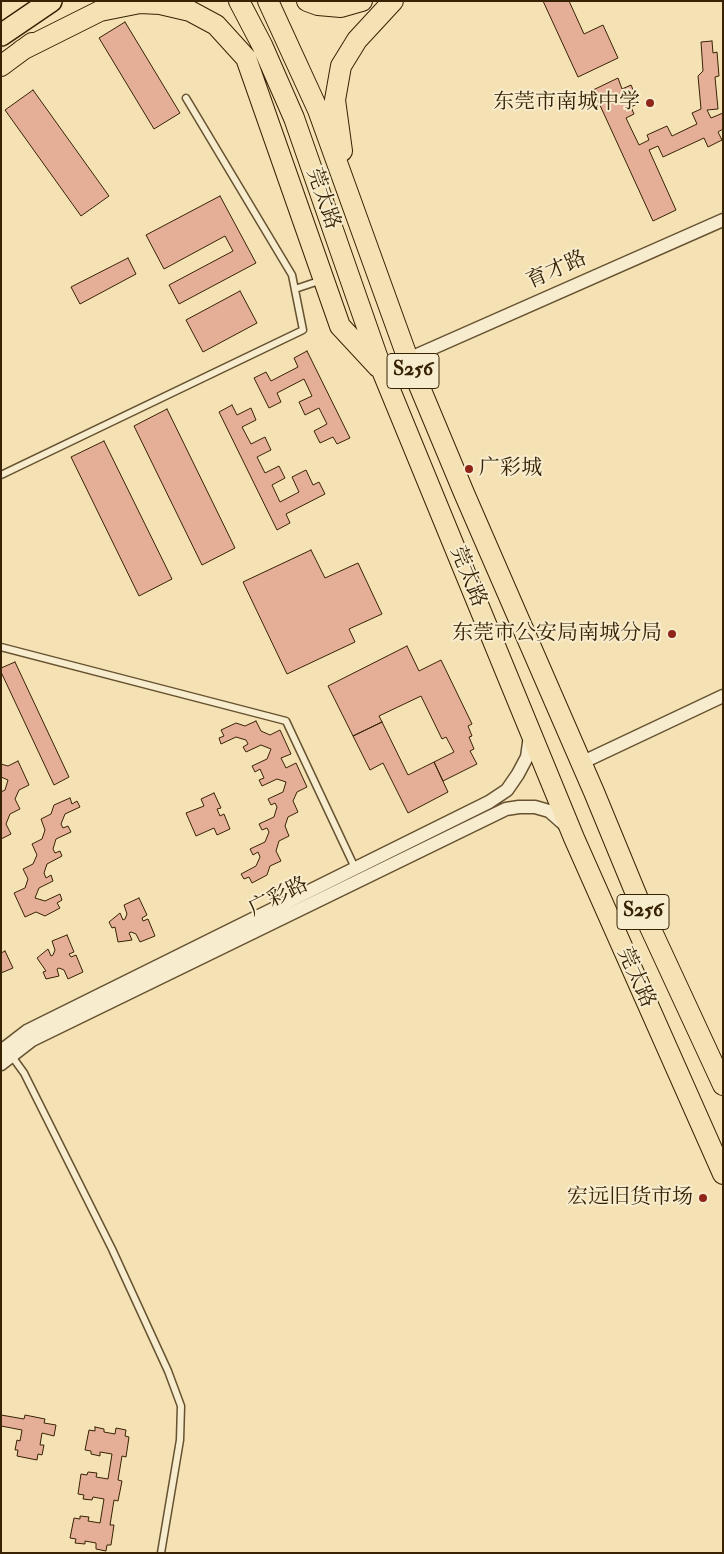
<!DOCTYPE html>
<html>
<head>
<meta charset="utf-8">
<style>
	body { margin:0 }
	#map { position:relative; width:724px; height:1554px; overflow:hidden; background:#f5e2b4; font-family:"IM FELL Double Pica",serif }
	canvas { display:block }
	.frame { position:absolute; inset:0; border:2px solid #372204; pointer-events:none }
</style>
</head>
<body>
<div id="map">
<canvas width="724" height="1554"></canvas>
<div class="frame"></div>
</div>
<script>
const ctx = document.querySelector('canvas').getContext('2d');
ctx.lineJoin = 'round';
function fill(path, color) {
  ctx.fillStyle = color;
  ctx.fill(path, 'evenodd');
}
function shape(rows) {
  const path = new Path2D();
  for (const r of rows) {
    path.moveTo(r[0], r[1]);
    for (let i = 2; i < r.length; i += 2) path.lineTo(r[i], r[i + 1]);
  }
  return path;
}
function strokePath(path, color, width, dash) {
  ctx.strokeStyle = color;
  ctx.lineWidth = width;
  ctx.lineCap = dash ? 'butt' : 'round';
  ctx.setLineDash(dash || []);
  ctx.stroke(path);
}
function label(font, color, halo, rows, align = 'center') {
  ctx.font = font + ' "IM FELL Double Pica","Noto Serif SC",serif';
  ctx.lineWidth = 4;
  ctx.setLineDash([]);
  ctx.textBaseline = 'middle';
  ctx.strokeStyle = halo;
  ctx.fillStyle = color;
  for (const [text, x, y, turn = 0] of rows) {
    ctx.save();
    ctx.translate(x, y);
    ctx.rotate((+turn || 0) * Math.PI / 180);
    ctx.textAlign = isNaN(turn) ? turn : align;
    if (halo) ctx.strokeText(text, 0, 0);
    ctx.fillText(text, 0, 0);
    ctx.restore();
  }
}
const building = shape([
	[543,1,569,1,584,34,603,25,618,58,578,77,543,1],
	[125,22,180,113,154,129,99,38,125,22],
	[712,41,713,53,717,52,719,76,715,77,718,109,707,110,711,118,723,113,723,129,718,132,722,140,708,147,704,138,663,157,658,146,649,150,676,210,653,221,593,90,618,78,622,89,631,85,639,103,631,107,634,114,626,118,639,145,649,140,647,135,667,126,672,136,697,124,692,113,701,109,698,76,703,71,701,42,712,41],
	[33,90,109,196,81,216,5,110,33,90],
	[220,196,256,263,179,304,169,285,233,251,225,236,164,269,146,235,220,196],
	[128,258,136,274,80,304,71,287,128,258],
	[240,291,257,323,203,352,186,320,240,291],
	[307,351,350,438,337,444,333,437,320,443,314,431,327,424,319,408,305,415,299,402,312,396,304,379,277,393,281,402,269,408,254,378,266,372,271,381,298,367,294,358,307,351],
	[232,405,237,415,251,408,256,420,242,427,251,444,265,437,271,450,257,457,265,473,279,466,285,478,272,485,280,502,299,492,292,477,306,470,313,485,319,482,325,494,286,514,290,523,277,530,219,412,232,405],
	[167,409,235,548,202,565,134,426,167,409],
	[104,441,172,579,139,596,71,457,104,441],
	[311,550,325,578,358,563,382,614,349,629,355,642,287,674,243,582,311,550],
	[407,646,419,671,441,660,472,724,468,726,472,736,469,737,474,749,470,751,477,764,443,781,434,762,454,752,446,737,442,739,421,696,379,716,382,722,353,736,328,686,407,646],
	[15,662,69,777,54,785,1,672,1,668,15,662],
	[256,721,261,731,270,735,280,730,291,754,281,758,286,768,296,763,307,787,297,792,293,801,298,812,288,817,285,826,289,836,279,841,276,851,281,861,270,866,267,875,252,883,249,877,244,879,241,874,256,866,260,857,258,852,253,855,250,849,265,842,269,832,267,828,262,830,259,824,274,817,277,807,275,803,271,805,268,799,283,792,286,782,277,779,262,786,259,780,264,778,260,769,255,772,252,766,267,759,271,749,261,745,246,752,243,747,248,744,246,740,236,737,221,744,219,738,224,736,221,730,236,723,245,726,256,721],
	[382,722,408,775,434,762,448,792,408,813,383,763,370,770,353,736,382,722],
	[18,761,29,785,19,790,15,799,20,809,10,814,6,824,11,834,1,839,1,792,5,790,8,780,1,777,1,764,8,766,18,761],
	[214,793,221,808,217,809,220,816,224,814,230,829,217,835,214,828,196,836,186,813,204,806,201,799,214,793],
	[70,798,72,804,77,801,80,807,65,814,61,824,63,828,68,826,71,832,56,839,53,849,55,853,60,851,62,856,47,864,44,873,46,878,51,875,53,881,39,888,35,898,45,901,60,894,62,900,57,903,60,908,45,916,36,912,25,917,14,893,25,888,28,879,23,869,33,864,37,855,32,844,42,839,45,830,41,819,51,814,54,805,70,798],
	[139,898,147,915,142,918,143,921,148,919,155,936,140,942,136,934,131,932,129,933,132,940,118,942,115,927,112,928,109,922,120,913,123,920,125,919,127,914,124,905,139,898],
	[67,935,74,952,69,954,71,957,76,955,83,972,68,979,64,970,59,968,57,969,59,976,46,979,43,972,46,971,37,958,48,949,51,956,53,955,55,950,52,941,67,935],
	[5,951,13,968,1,973,1,953,5,951],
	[1,1415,24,1419,25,1415,45,1419,44,1423,56,1425,54,1436,42,1433,40,1445,44,1445,42,1455,38,1454,37,1460,17,1456,18,1450,15,1450,17,1440,20,1441,22,1430,1,1426,1,1415],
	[95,1427,104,1429,104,1432,115,1434,116,1428,126,1430,125,1436,129,1437,126,1457,122,1456,118,1480,122,1481,118,1501,114,1500,110,1525,114,1525,111,1545,107,1545,106,1551,96,1549,96,1543,85,1541,85,1544,75,1543,76,1539,70,1538,74,1518,80,1519,80,1516,89,1517,88,1521,100,1523,104,1499,93,1497,92,1500,83,1499,84,1495,78,1494,81,1474,87,1475,88,1472,97,1473,96,1477,108,1479,112,1454,100,1452,100,1456,91,1454,91,1451,85,1450,89,1430,95,1431,95,1427]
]);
const service = shape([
	[295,289,322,280],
	[1,475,303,330,292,275,186,98],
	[1,647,286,721,356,870],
	[11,1055,24,1073,112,1249,168,1371,181,1406,180,1440,161,1553]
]);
const minor = shape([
	[408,359,723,220],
	[581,763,723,696],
	[1,1051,27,1031,489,802,507,790,518,774,527,757,530,736],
	[1,1064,32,1040,506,809,519,807,535,807,549,811,566,826]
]);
const primary = shape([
	[239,1,262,45,294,118,383,373,574,838,723,1174],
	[268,1,318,110,408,359,464,493,594,792,648,923,723,1085],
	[307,1,318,5,341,7,362,1],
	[22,50,100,11,140,3,160,4,190,11,216,25,246,58,340,326,378,367],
	[1,66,32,43],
	[342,151,335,100,341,66,357,40,393,1]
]);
const trunk = shape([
	[1,35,51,1]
]);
const markers = [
	[650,103,5,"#8f2418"],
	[469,469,5,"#8f2418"],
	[672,634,5,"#8f2418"],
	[703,1198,5,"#8f2418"]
];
const shields = [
	[413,371,52],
	[643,912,52]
];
const shieldNames = [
	["S256",413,371],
	["S256",643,912]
];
const poiNames = [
	["东莞市南城中学",640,103],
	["广彩城",479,469,"left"],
	["东莞市公安局南城分局",662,634],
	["宏远旧货市场",693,1198]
];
const streetNames = [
	["莞太路",322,199,71],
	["育才路",557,271,-24],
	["莞太路",467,577,68],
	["广彩路",279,898,-26],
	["莞太路",635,978,66]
];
fill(building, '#e5af97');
strokePath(building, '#372204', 1);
strokePath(service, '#665230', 9);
strokePath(minor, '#665230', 15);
strokePath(primary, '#372204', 22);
strokePath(trunk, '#372204', 24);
strokePath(service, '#f8ecce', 6);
strokePath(minor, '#f8ecce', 12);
strokePath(primary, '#f5e2b4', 20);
strokePath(trunk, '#f5e2b4', 21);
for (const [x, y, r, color] of markers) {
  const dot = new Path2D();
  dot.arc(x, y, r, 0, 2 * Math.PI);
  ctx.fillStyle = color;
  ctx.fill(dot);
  strokePath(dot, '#f8ecce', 2);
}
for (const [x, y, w] of shields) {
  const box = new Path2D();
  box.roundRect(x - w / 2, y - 17.5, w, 35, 4);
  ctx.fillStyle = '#f8ecce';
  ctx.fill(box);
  strokePath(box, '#372204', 1);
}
label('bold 20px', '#372204', null, shieldNames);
label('21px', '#372204', '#f8ecce', poiNames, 'right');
label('21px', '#372204', '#f8ecce', streetNames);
</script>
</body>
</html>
